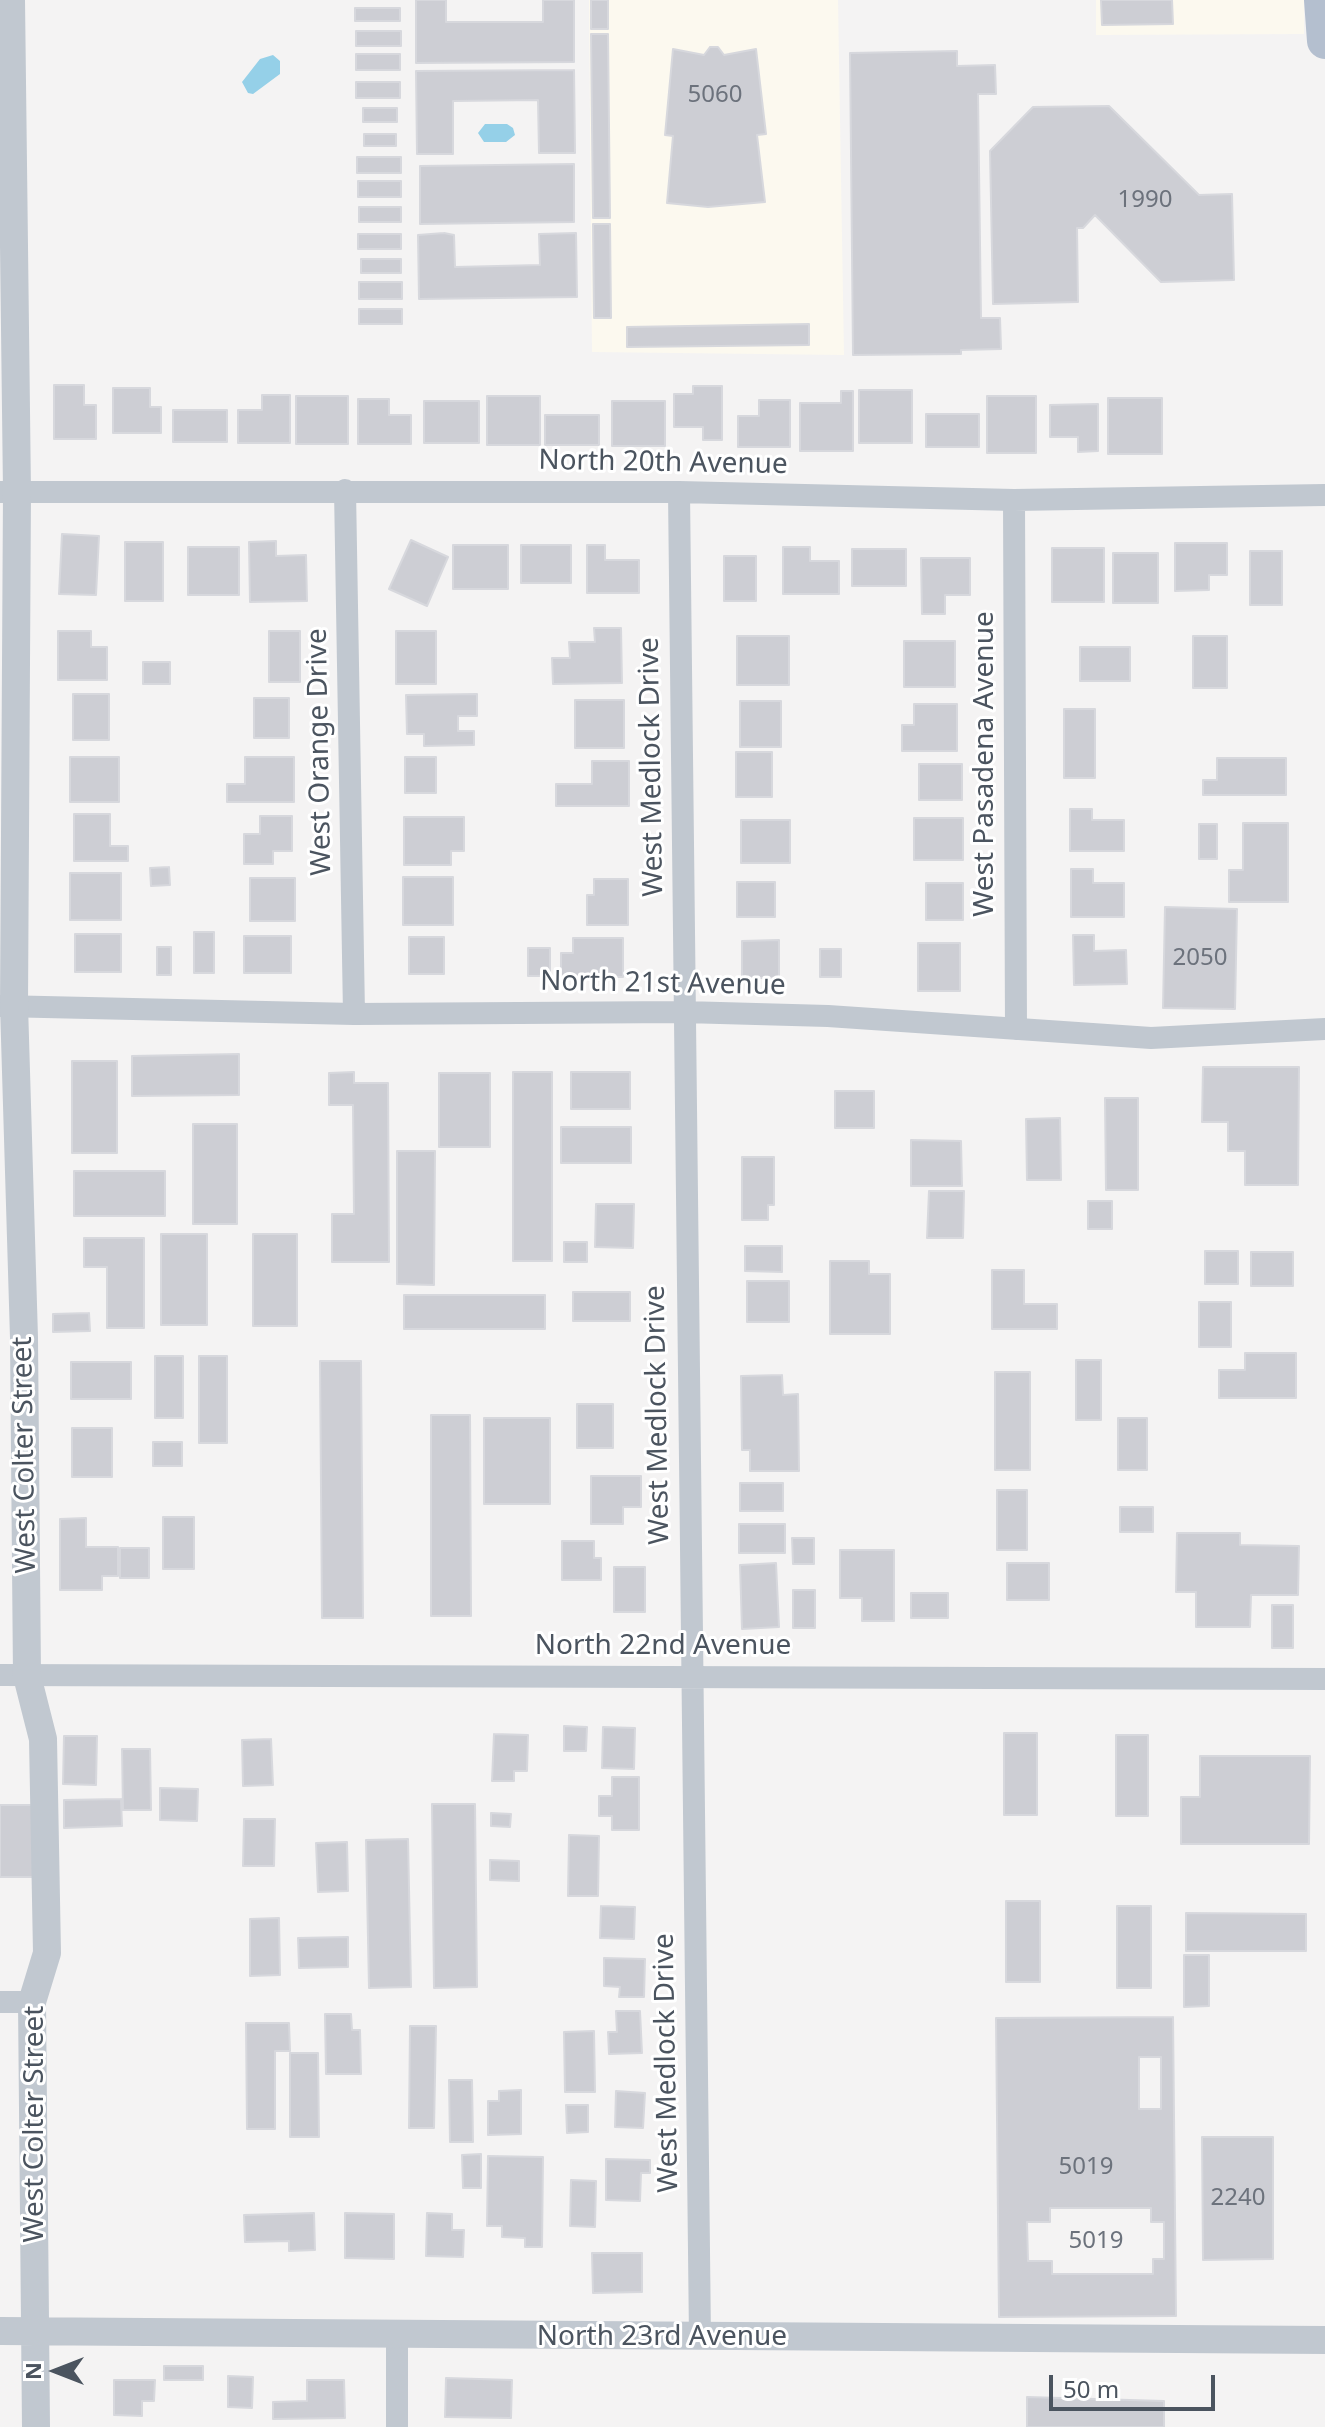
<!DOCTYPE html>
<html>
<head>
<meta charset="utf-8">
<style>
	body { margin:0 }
	#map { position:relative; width:1325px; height:2427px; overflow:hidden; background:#f4f3f3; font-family:"Noto Sans",sans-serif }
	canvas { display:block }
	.north { position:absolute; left:16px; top:2331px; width:80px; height:80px; -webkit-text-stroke:6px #fff; paint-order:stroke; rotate:270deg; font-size:22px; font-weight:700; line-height:32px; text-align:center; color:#4b545f }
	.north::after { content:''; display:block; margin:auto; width:28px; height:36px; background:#4b545f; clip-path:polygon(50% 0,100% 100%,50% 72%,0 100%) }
	.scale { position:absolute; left:1049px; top:2375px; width:166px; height:36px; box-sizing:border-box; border:4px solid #4b545f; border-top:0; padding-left:10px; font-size:24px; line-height:28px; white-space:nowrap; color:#4b545f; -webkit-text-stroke:6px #fff; paint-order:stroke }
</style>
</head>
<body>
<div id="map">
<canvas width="1325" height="2427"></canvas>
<div class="north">N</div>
<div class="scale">50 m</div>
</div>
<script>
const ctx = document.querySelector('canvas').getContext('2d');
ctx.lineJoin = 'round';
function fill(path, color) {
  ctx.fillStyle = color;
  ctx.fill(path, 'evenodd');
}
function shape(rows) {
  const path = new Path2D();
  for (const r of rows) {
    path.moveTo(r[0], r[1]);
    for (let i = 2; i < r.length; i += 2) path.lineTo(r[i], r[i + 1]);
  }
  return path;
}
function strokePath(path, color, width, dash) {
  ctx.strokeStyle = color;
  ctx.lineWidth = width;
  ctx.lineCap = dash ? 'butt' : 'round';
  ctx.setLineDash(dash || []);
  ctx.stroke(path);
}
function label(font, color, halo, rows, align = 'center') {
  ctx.font = font + ' "Noto Sans",sans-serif';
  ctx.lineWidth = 6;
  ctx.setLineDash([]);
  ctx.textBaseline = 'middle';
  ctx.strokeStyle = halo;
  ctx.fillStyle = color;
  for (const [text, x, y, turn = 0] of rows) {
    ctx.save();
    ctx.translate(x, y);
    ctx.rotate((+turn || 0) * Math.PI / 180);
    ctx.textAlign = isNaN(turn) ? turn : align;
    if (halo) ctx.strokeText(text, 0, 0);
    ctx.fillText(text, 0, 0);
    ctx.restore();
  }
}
const commercial = shape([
	[589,0,838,0,844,355,592,352],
	[1096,0,1304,0,1304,34,1096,35]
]);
const water = shape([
	[273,55,280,61,280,74,253,94,248,93,242,82,260,59],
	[485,124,507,124,513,128,515,135,506,142,484,142,478,133]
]);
const building = shape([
	[416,0,446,0,446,22,543,22,543,0,574,0,574,62,416,63,416,0],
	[591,0,608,0,608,29,591,29,591,0],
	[1101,0,1172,0,1173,24,1102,25,1101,0],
	[355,8,400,8,400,21,355,21,355,8],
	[356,31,401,31,401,46,356,46,356,31],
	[591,34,608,34,610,218,593,218,591,34],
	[710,47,718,47,724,55,756,49,766,134,757,135,765,202,708,207,667,203,673,136,665,135,673,49,704,55,710,47],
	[957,51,957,66,995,65,996,94,978,94,981,318,1000,318,1001,349,961,350,961,354,853,355,850,53,957,51],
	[356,54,400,54,400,70,356,70,356,54],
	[574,70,575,153,539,153,538,100,453,101,453,154,417,154,416,71,574,70],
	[356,82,400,82,400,98,356,98,356,82],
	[1109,106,1199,195,1232,194,1234,280,1161,282,1095,215,1083,228,1077,228,1078,302,993,304,990,151,1033,107,1109,106],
	[363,108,397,108,397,122,363,122,363,108],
	[364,134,396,134,396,146,364,146,364,134],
	[357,157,401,157,401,173,357,173,357,157],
	[574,164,574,222,420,224,420,166,574,164],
	[358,181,401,181,401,197,358,197,358,181],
	[359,207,401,207,401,222,359,222,359,207],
	[593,224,610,224,611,318,594,318,593,224],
	[444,233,454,235,455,267,540,265,539,234,576,233,577,297,419,299,418,235,444,233],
	[358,234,401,234,401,249,358,249,358,234],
	[361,259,401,259,401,273,361,273,361,259],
	[359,282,402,282,402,299,359,299,359,282],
	[359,309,402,309,402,324,359,324,359,309],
	[809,324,809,345,627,347,627,327,809,324],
	[54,385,84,385,84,405,96,405,96,439,54,439,54,385],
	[693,386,722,386,722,440,703,440,703,427,674,427,674,394,693,394,693,386],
	[113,388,150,388,150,407,161,407,161,433,113,433,113,388],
	[859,390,912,390,912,443,859,443,859,390],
	[841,391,853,391,853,451,800,451,800,403,841,403,841,391],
	[262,395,290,395,290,443,238,443,238,410,262,410,262,395],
	[296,396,348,396,348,444,296,444,296,396],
	[487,396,540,396,540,445,487,445,487,396],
	[987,396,1036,396,1036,453,987,453,987,396],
	[1108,398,1162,398,1162,454,1108,454,1108,398],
	[358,399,389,399,389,415,411,415,411,444,358,444,358,399],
	[759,400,790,400,790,447,738,447,738,416,759,416,759,400],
	[424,401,479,401,479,443,424,443,424,401],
	[612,401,665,401,665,446,612,446,612,401],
	[1098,404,1098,451,1078,452,1078,437,1050,437,1050,405,1098,404],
	[173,410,227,410,227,442,173,442,173,410],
	[926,414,979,414,979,447,926,447,926,414],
	[545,415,599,415,599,445,545,445,545,415],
	[62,534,99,536,96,595,59,594,62,534],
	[411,540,448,557,427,606,389,589,411,540],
	[276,541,276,556,306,555,307,601,250,602,249,542,276,541],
	[125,542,163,542,163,601,125,601,125,542],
	[1175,543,1227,543,1227,575,1209,575,1209,590,1175,591,1175,543],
	[453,545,508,545,508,589,453,589,453,545],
	[521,545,571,545,571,583,521,583,521,545],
	[587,545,605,545,605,560,639,560,639,593,587,593,587,545],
	[188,547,239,547,239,595,188,595,188,547],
	[783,547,810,547,810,561,839,561,839,594,783,594,783,547],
	[1052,548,1104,548,1104,602,1052,602,1052,548],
	[852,549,906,549,906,586,852,586,852,549],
	[1250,551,1282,551,1282,605,1250,605,1250,551],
	[1113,553,1158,553,1158,603,1113,603,1113,553],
	[724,556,756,556,756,601,724,601,724,556],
	[921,558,970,558,970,595,945,595,945,614,922,614,921,558],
	[594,628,621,628,622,683,553,684,552,658,570,658,569,642,595,642,594,628],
	[58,631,91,631,91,647,107,647,107,680,58,680,58,631],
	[269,631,300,631,300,682,269,682,269,631],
	[396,631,436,631,436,684,396,684,396,631],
	[737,636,789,636,789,685,737,685,737,636],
	[1193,636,1227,636,1227,688,1193,688,1193,636],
	[904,641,955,641,955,687,904,687,904,641],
	[1080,647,1130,647,1130,681,1080,681,1080,647],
	[143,662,170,662,170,684,143,684,143,662],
	[73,694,109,694,109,740,73,740,73,694],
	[477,694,477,716,458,716,458,731,474,731,474,745,424,746,424,734,407,734,406,695,477,694],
	[254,698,289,698,289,738,254,738,254,698],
	[575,700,624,700,624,748,575,748,575,700],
	[740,701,781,701,781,747,740,747,740,701],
	[914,704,957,704,957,751,902,751,902,725,914,725,914,704],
	[1064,709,1095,709,1095,778,1064,778,1064,709],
	[736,752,772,752,772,797,736,797,736,752],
	[70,757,119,757,119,802,70,802,70,757],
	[245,757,294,757,294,802,227,802,227,784,245,784,245,757],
	[405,757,436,757,436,793,405,793,405,757],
	[1217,758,1286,758,1286,795,1203,795,1203,780,1217,780,1217,758],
	[592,761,629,761,629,806,556,806,556,784,592,784,592,761],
	[919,764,962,764,962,800,919,800,919,764],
	[1070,809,1092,809,1092,820,1124,820,1124,851,1070,851,1070,809],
	[74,814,110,814,110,846,128,846,128,861,74,861,74,814],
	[260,816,292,816,292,851,273,851,273,864,244,864,244,834,260,834,260,816],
	[404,817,464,817,464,851,451,851,451,865,404,865,404,817],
	[914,818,963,818,963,860,914,860,914,818],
	[741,820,790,820,790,863,741,863,741,820],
	[1243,823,1288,823,1288,902,1229,902,1229,870,1243,870,1243,823],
	[1199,824,1217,824,1217,859,1199,859,1199,824],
	[169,867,170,885,151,886,150,868,169,867],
	[1071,869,1093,869,1093,883,1124,883,1124,917,1071,917,1071,869],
	[70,873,121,873,121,920,70,920,70,873],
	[403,877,453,877,453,925,403,925,403,877],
	[250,878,295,878,295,921,250,921,250,878],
	[594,879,628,879,628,925,587,925,587,895,594,895,594,879],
	[737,882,775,882,775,917,737,917,737,882],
	[926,883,963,883,963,920,926,920,926,883],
	[1165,907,1237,909,1235,1009,1163,1008,1165,907],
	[194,932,214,932,214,973,194,973,194,932],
	[75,934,121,934,121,972,75,972,75,934],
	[1073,935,1094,935,1094,951,1126,950,1127,984,1074,985,1073,935],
	[244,936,291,936,291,973,244,973,244,936],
	[409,937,444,937,444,974,409,974,409,937],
	[573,938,623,938,623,977,561,977,561,953,573,953,573,938],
	[779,940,779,978,742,978,742,941,779,940],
	[918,943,960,943,960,991,918,991,918,943],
	[157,947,171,947,171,975,157,975,157,947],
	[528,948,550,948,550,976,528,976,528,948],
	[820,949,841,949,841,977,820,977,820,949],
	[239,1054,239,1095,132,1096,132,1056,239,1054],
	[72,1061,117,1061,117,1153,72,1153,72,1061],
	[1203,1067,1299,1067,1298,1185,1245,1185,1245,1151,1228,1151,1228,1122,1202,1122,1203,1067],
	[354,1072,354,1083,388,1083,389,1262,332,1262,332,1214,354,1214,353,1105,329,1105,329,1073,354,1072],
	[513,1072,552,1072,552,1261,513,1261,513,1072],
	[571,1072,630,1072,630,1109,571,1109,571,1072],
	[439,1073,490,1073,490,1147,439,1147,439,1073],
	[835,1091,874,1091,874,1128,835,1128,835,1091],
	[1105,1098,1138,1098,1138,1190,1106,1190,1105,1098],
	[1060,1118,1061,1180,1027,1180,1026,1119,1060,1118],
	[193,1124,237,1124,237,1224,193,1224,193,1124],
	[561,1127,631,1127,631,1163,561,1163,561,1127],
	[911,1140,961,1141,962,1186,911,1186,911,1140],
	[397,1151,435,1151,434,1285,397,1284,397,1151],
	[742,1157,774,1157,774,1205,768,1205,768,1220,742,1220,742,1157],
	[74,1171,165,1171,165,1216,74,1216,74,1171],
	[929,1191,964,1191,963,1238,927,1238,929,1191],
	[1088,1201,1112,1201,1112,1229,1088,1229,1088,1201],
	[596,1204,634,1204,633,1248,595,1247,596,1204],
	[161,1234,207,1234,207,1325,161,1325,161,1234],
	[253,1234,297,1234,297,1326,253,1326,253,1234],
	[84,1238,144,1238,144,1328,107,1328,107,1267,84,1267,84,1238],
	[564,1242,587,1242,587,1262,564,1262,564,1242],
	[745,1246,782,1246,782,1272,745,1271,745,1246],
	[1205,1251,1238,1251,1238,1284,1205,1284,1205,1251],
	[1251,1252,1293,1252,1293,1286,1251,1286,1251,1252],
	[830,1261,869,1261,869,1274,890,1274,890,1334,830,1334,830,1261],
	[992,1270,1024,1270,1024,1304,1057,1304,1057,1329,992,1329,992,1270],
	[747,1281,789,1281,789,1322,747,1322,747,1281],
	[573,1292,630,1292,630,1321,573,1321,573,1292],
	[404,1295,545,1295,545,1329,404,1329,404,1295],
	[1199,1302,1231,1302,1231,1347,1199,1347,1199,1302],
	[89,1313,90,1331,53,1332,53,1314,89,1313],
	[1245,1353,1296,1353,1296,1398,1219,1398,1219,1370,1245,1370,1245,1353],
	[155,1356,183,1356,183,1418,155,1418,155,1356],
	[199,1356,227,1356,227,1443,199,1443,199,1356],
	[1076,1360,1101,1360,1101,1420,1076,1420,1076,1360],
	[320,1361,361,1361,363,1618,322,1618,320,1361],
	[71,1362,131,1362,131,1399,71,1399,71,1362],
	[995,1372,1030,1372,1030,1470,995,1470,995,1372],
	[782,1375,783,1395,798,1394,799,1471,750,1471,750,1450,742,1450,741,1376,782,1375],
	[577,1404,613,1404,613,1448,577,1448,577,1404],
	[431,1415,470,1415,471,1616,431,1616,431,1415],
	[484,1418,550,1418,550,1504,484,1504,484,1418],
	[1118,1418,1147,1418,1147,1470,1118,1470,1118,1418],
	[72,1428,112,1428,112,1477,72,1477,72,1428],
	[153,1442,182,1442,182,1466,153,1466,153,1442],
	[591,1476,641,1476,641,1507,623,1507,623,1524,591,1524,591,1476],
	[740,1483,783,1483,783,1511,740,1511,740,1483],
	[997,1490,1027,1490,1027,1550,997,1550,997,1490],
	[1120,1507,1153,1507,1153,1532,1120,1532,1120,1507],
	[163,1517,194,1517,194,1569,163,1569,163,1517],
	[86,1518,86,1547,118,1547,118,1576,102,1576,102,1590,60,1590,60,1519,86,1518],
	[739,1524,785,1524,785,1553,739,1553,739,1524],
	[1177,1533,1240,1533,1240,1545,1299,1546,1298,1595,1251,1595,1250,1627,1196,1627,1196,1592,1176,1592,1177,1533],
	[792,1538,814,1538,814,1564,793,1564,792,1538],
	[562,1541,594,1541,594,1558,601,1558,601,1580,562,1580,562,1541],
	[120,1548,149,1548,149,1578,120,1578,120,1548],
	[840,1550,894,1550,894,1621,862,1621,862,1598,840,1598,840,1550],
	[776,1563,779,1627,742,1629,740,1565,776,1563],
	[1007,1563,1049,1563,1049,1600,1007,1600,1007,1563],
	[614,1567,645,1567,645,1612,614,1612,614,1567],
	[793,1590,815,1590,815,1628,793,1628,793,1590],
	[911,1593,948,1593,948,1618,911,1618,911,1593],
	[1272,1605,1293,1605,1293,1648,1272,1648,1272,1605],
	[564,1726,587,1727,586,1751,564,1751,564,1726],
	[603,1727,635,1728,634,1769,602,1768,603,1727],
	[1004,1733,1037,1733,1037,1815,1004,1815,1004,1733],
	[494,1734,528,1735,527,1771,514,1771,514,1781,492,1781,494,1734],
	[1116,1735,1148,1735,1148,1816,1116,1816,1116,1735],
	[64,1736,97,1736,96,1785,63,1784,64,1736],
	[271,1739,273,1785,243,1786,242,1740,271,1739],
	[122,1749,150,1749,151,1810,123,1810,122,1749],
	[1200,1756,1310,1756,1309,1844,1181,1844,1181,1797,1200,1797,1200,1756],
	[612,1777,639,1777,639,1830,612,1830,612,1816,599,1816,599,1796,612,1796,612,1777],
	[160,1788,198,1789,197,1821,160,1820,160,1788],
	[121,1799,122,1826,64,1828,64,1800,121,1799],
	[432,1804,475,1804,477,1987,434,1988,432,1804],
	[0,1805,34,1805,34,1877,0,1877,0,1805],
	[491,1813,511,1814,510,1827,491,1826,491,1813],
	[244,1819,275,1819,274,1866,243,1866,244,1819],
	[569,1835,599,1836,598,1896,568,1896,569,1835],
	[408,1839,411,1987,369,1988,366,1840,408,1839],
	[347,1842,348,1891,318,1892,316,1843,347,1842],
	[490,1860,519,1861,519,1881,490,1880,490,1860],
	[1006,1901,1040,1901,1040,1982,1006,1982,1006,1901],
	[601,1906,635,1907,634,1939,600,1938,601,1906],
	[1117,1906,1151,1906,1151,1988,1117,1988,1117,1906],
	[1186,1913,1306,1914,1306,1951,1186,1951,1186,1913],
	[279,1918,280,1975,250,1976,250,1919,279,1918],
	[348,1937,348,1967,299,1968,298,1938,348,1937],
	[1184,1955,1209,1955,1209,2006,1184,2007,1184,1955],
	[604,1958,645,1959,644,1997,619,1997,620,1987,604,1986,604,1958],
	[616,2011,640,2011,642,2053,609,2054,608,2032,617,2032,616,2011],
	[325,2014,351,2014,352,2030,360,2030,361,2074,326,2074,325,2014],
	[1173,2017,1176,2316,999,2317,996,2018,1173,2017],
	[246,2023,289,2023,290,2051,275,2051,275,2129,247,2129,246,2023],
	[410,2026,436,2026,434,2128,409,2128,410,2026],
	[594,2031,595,2092,565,2092,564,2032,594,2031],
	[290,2053,318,2053,319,2137,290,2137,290,2053],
	[1139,2057,1161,2057,1161,2109,1139,2109,1139,2057],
	[449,2080,472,2080,473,2142,450,2142,449,2080],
	[521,2090,521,2134,488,2135,488,2101,499,2101,499,2091,521,2090],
	[616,2091,645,2093,643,2128,615,2127,616,2091],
	[566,2105,588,2105,588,2132,567,2133,566,2105],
	[1202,2137,1273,2137,1273,2259,1203,2260,1202,2137],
	[481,2154,481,2188,463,2188,462,2155,481,2154],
	[488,2156,543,2157,542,2247,525,2247,525,2238,502,2237,502,2226,487,2226,488,2156],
	[606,2159,650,2160,650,2173,641,2173,640,2201,606,2200,606,2159],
	[571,2180,596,2181,595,2227,570,2226,571,2180],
	[1050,2208,1151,2208,1151,2222,1164,2222,1164,2259,1153,2259,1153,2274,1052,2274,1052,2261,1028,2261,1027,2222,1050,2222,1050,2208],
	[314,2213,315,2250,289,2251,289,2241,245,2242,244,2215,314,2213],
	[345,2213,394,2214,394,2259,345,2258,345,2213],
	[427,2213,452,2214,452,2230,464,2230,463,2257,426,2256,427,2213],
	[592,2253,642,2253,642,2292,593,2293,592,2253],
	[164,2366,203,2366,203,2380,164,2380,164,2366],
	[228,2376,253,2377,252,2408,228,2407,228,2376],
	[446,2378,512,2380,511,2418,445,2417,446,2378],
	[114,2380,155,2380,154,2401,142,2401,142,2416,114,2415,114,2380],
	[307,2380,344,2380,345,2418,273,2419,273,2402,307,2401,307,2380],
	[1027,2397,1164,2401,1164,2427,1027,2427,1027,2397]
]);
const minor = shape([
	[345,490,354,1014],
	[0,492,679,492,1014,500,1325,495],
	[679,492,700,2338],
	[1014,500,1016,1029],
	[0,1006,354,1014,684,1012,828,1016,1151,1038,1325,1029],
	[0,1675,1325,1679],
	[0,2002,32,2002],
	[397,2336,397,2427]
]);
const tertiary = shape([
	[11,0,17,492,14,1005,24,1338,27,1676,43,1739,47,1953,32,2002,36,2427],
	[0,2331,1325,2340]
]);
const primary = shape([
	[1322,0,1325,41]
]);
const numberNames = [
	["5060",715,95],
	["1990",1145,200],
	["2050",1200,958],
	["5019",1086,2167],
	["2240",1238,2198],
	["5019",1096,2241]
];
const streetNames = [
	["North 20th Avenue",663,463,1],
	["West Orange Drive",320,752,-91],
	["West Pasadena Avenue",985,764,-90],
	["West Medlock Drive",652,767,-91],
	["North 21st Avenue",663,984,1],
	["West Medlock Drive",658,1415,-91],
	["West Colter Street",25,1455,-91],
	["North 22nd Avenue",663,1646],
	["West Medlock Drive",667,2063,-91],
	["West Colter Street",35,2124,-90],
	["North 23rd Avenue",662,2337]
];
fill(commercial, '#fcf9ef');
fill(water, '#95d0e8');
fill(building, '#cdced4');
strokePath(building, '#d7d8dd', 2);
strokePath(minor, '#c1c8d0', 22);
strokePath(tertiary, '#c1c8d0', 28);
strokePath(primary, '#b4bfcf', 36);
label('24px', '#6c727c', null, numberNames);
label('28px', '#4b545f', '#fff', streetNames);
</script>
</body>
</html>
